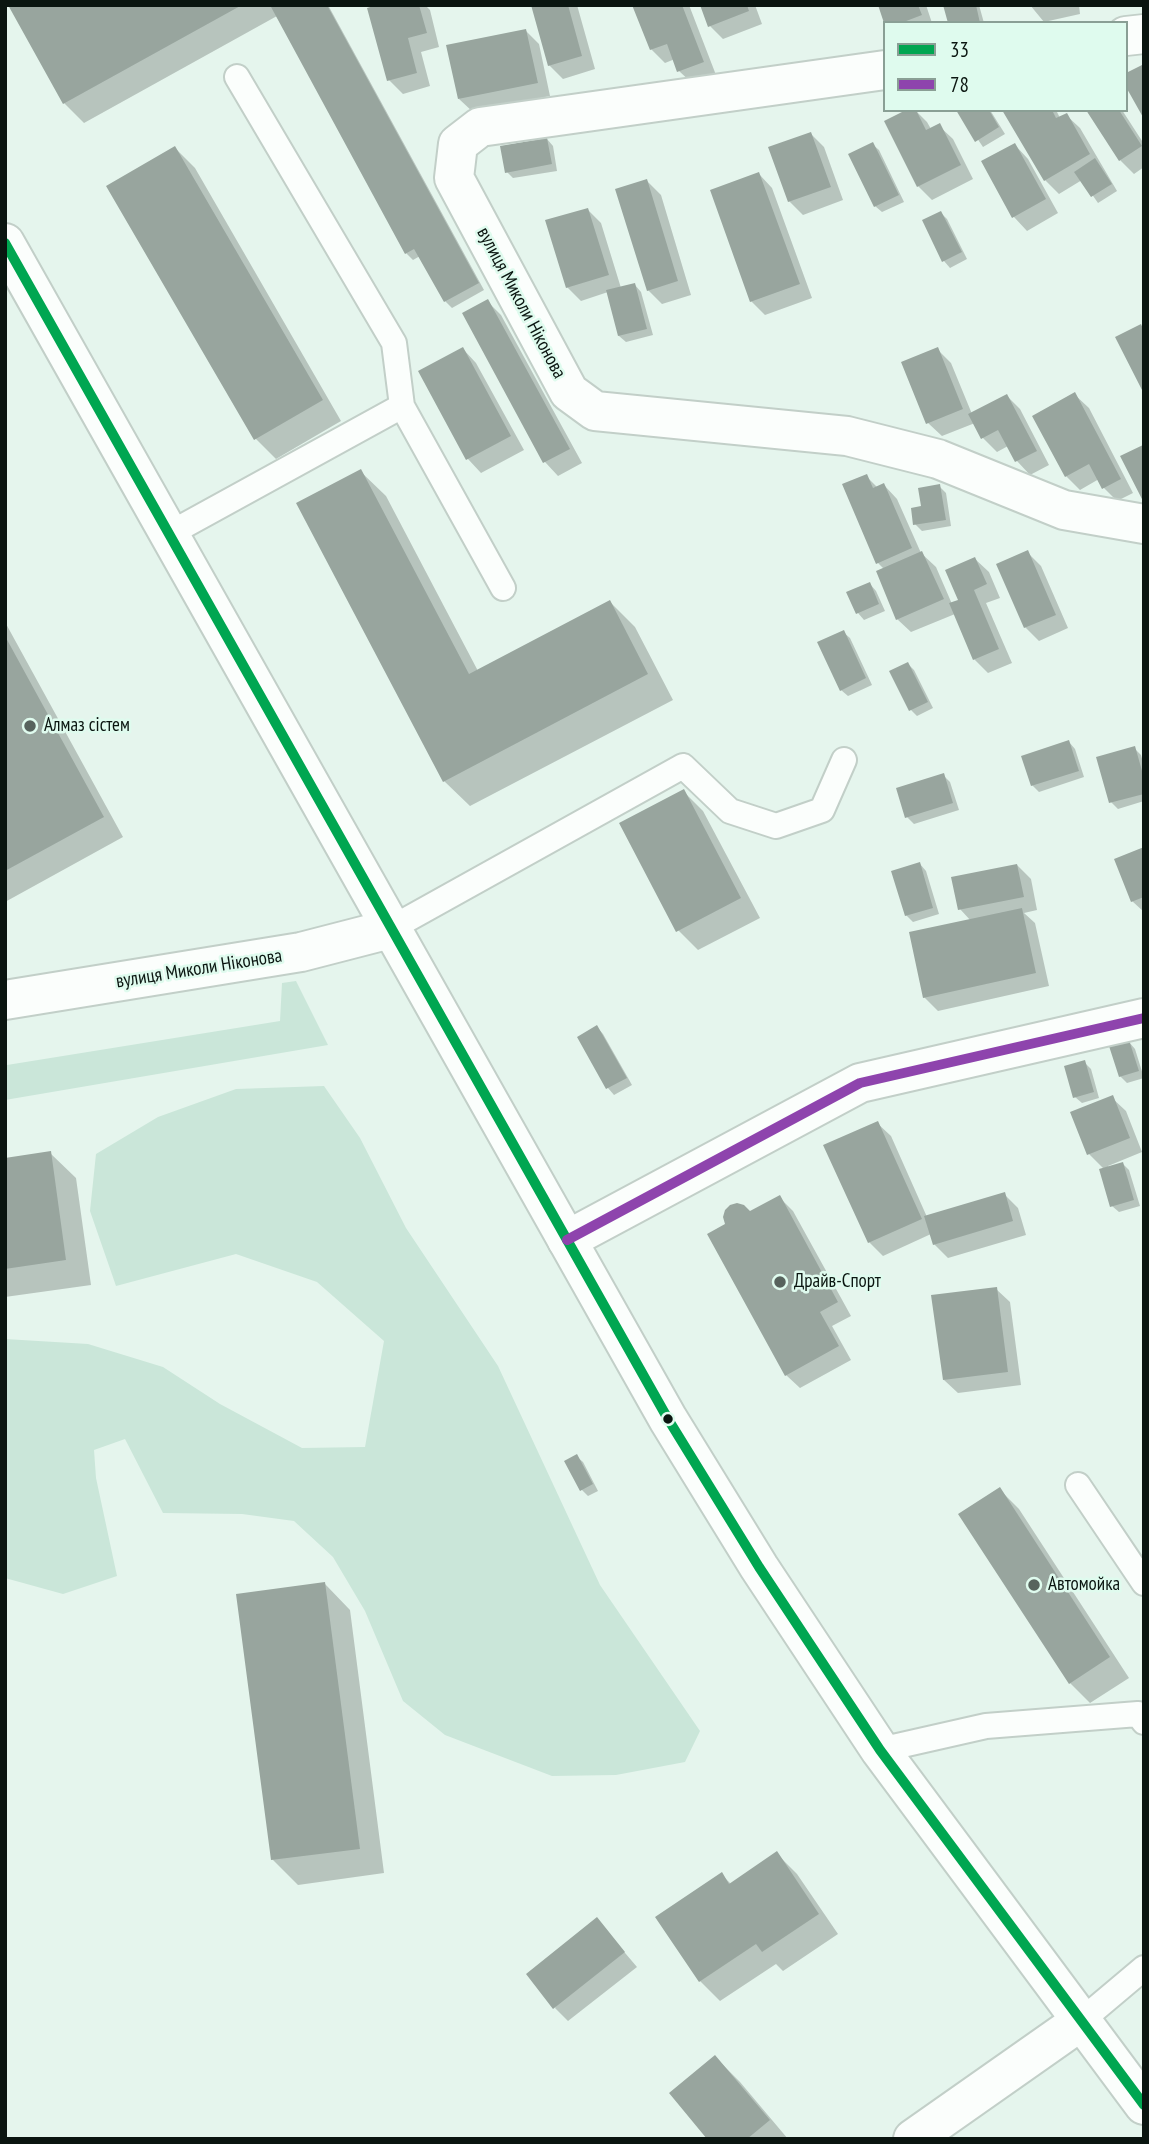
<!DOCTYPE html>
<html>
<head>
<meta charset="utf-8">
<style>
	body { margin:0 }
	#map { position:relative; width:1149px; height:2144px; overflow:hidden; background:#e5f5ed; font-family:"PT Sans Narrow",sans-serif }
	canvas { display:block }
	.frame { position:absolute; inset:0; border:7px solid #0a1510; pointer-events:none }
	.legend { position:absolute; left:883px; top:21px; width:245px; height:91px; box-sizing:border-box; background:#dffbee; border:2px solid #8a9f95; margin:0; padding:9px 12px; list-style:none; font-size:21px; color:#0a1510 }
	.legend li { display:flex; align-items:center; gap:14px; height:35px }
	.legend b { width:35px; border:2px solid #8a9f95 }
</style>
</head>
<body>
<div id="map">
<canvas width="1149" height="2144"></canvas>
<div class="frame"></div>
<ul class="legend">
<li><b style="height:9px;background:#00a651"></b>33</li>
<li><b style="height:9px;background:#8e44ad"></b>78</li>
</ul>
</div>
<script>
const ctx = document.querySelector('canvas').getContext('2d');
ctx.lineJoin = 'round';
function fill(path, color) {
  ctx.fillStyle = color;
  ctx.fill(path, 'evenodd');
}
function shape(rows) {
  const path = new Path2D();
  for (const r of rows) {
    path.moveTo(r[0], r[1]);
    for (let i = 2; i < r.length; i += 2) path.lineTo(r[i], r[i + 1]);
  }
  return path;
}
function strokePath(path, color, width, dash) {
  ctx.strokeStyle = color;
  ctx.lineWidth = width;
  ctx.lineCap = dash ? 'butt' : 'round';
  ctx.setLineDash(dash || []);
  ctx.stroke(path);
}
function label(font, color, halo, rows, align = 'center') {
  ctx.font = font + ' "PT Sans Narrow",sans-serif';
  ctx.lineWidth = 5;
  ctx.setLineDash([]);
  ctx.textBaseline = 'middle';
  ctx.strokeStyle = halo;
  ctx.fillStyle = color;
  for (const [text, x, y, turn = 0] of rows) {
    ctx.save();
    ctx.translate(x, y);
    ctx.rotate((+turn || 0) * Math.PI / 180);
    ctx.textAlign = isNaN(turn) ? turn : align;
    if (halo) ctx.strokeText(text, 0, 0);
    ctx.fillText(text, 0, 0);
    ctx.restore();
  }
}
const green = shape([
	[296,981,328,1045,5,1100,5,1060,7,1065,280,1021,282,983],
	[324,1086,360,1138,406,1228,498,1366,600,1585,700,1731,685,1762,616,1775,552,1776,445,1735,403,1701,365,1611,333,1557,294,1521,242,1514,163,1513,125,1439,94,1450,96,1478,117,1576,63,1594,5,1578,5,1339,88,1344,163,1367,220,1404,302,1448,365,1447,384,1341,317,1282,236,1254,116,1286,90,1211,96,1154,158,1117,236,1089]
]);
const shadow = shape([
	[10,5,271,5,273,8,279,5,328,5,484,290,452,308,445,301,420,256,413,260,406,253,277,16,84,123,64,103],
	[384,5,425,5,430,10,439,47,421,52,430,86,403,94,389,80],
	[532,5,577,5,595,69,563,79,549,65],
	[634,5,689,5,716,75,693,84,679,71,675,59,665,63,651,49],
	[702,5,755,5,762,24,723,39,710,26],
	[880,5,926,5,932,23,886,23],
	[950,5,979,5,984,23,949,23],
	[1030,5,1079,5,1080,14,1044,22],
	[526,31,539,44,550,96,473,112,459,99],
	[915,110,927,122,931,129,939,126,953,139,973,179,932,200,918,186],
	[958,110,990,110,1005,134,983,147],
	[1004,110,1056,110,1060,118,1066,115,1080,128,1117,191,1098,203,1082,180,1059,194,1045,180],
	[1088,110,1122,110,1144,144,1144,167,1134,174,1120,160],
	[811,134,824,147,843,200,803,215,789,201],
	[547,139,553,146,557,171,513,178,507,172],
	[872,144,879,150,904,202,882,212,875,206],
	[1015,145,1028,159,1058,213,1027,231,1014,217,984,162],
	[175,148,195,168,341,421,276,459,256,439,109,186],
	[759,174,772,188,812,298,765,315,751,301],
	[647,181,661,195,691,295,662,304,648,290],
	[588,210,601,223,621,288,635,285,641,292,653,335,626,342,619,336,608,292,581,301,567,287],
	[941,213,947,219,967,259,950,268,944,261,924,221],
	[487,301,501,315,582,463,558,476,545,462,464,314],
	[463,349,476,363,524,450,481,473,468,459,420,372],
	[937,349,951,363,972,414,1007,396,1020,409,1049,465,1030,475,1017,461,1008,446,997,452,983,438,975,423,942,436,928,423],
	[1075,395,1089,408,1133,493,1117,501,1104,488,1099,479,1080,490,1066,476],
	[360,471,386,496,478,671,610,602,635,627,673,700,470,806,444,781],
	[866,476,878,488,884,485,897,499,921,553,936,567,952,604,960,601,975,559,989,572,1000,598,986,603,1012,663,988,673,974,659,955,614,911,632,897,619,884,569,878,563],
	[939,486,946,493,951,526,922,531,915,524,923,507],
	[1027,552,1041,566,1068,628,1039,641,1025,627],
	[870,584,876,591,885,611,864,620,858,613,849,593],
	[5,622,123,837,5,902],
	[843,632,850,638,872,685,848,696,841,690],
	[908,664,914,670,933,708,917,716,911,710],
	[1069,742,1075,749,1084,777,1039,792,1032,785],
	[1134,748,1141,755,1144,766,1144,801,1118,809,1111,802],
	[943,775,950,782,959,810,914,824,907,817,898,789],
	[683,791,703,811,760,918,698,950,678,930],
	[1144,849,1144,912,1132,901],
	[920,864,926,871,939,914,913,922,906,915],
	[1017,865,1031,879,1037,910,1024,913,1035,923,1049,986,938,1011,924,997,971,921,960,909],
	[597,1027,603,1034,632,1085,614,1095,608,1088,580,1037],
	[1129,1042,1135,1049,1144,1078,1127,1083,1120,1076],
	[1084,1062,1091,1069,1099,1098,1082,1103,1075,1097],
	[1112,1098,1126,1111,1142,1152,1108,1166,1109,1168,1123,1164,1129,1170,1140,1206,1119,1212,1112,1206,1104,1169,1089,1154],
	[877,1123,891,1136,927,1217,1004,1194,1018,1208,1026,1235,948,1258,934,1244,931,1234,883,1256,869,1242],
	[50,1153,76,1178,91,1285,5,1297,5,1159],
	[779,1197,793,1211,851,1316,832,1326,851,1360,800,1388,786,1375,750,1213],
	[996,1289,1010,1302,1021,1385,958,1393,944,1380],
	[576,1456,583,1462,598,1491,588,1496,582,1490],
	[999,1489,1019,1509,1129,1678,1090,1703,1070,1683],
	[325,1584,350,1610,384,1873,298,1885,272,1859],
	[777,1854,797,1874,838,1934,783,1971,776,1964,720,2001,700,1981,657,1917,721,1874,731,1884],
	[597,1920,637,1967,568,2021,555,2008],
	[715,2057,740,2082,788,2139,709,2139]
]);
const building = shape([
	[8,5,242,5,63,104],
	[275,5,327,5,479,283,444,302,414,249,405,254,271,7],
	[377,5,419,5,427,33,408,38,417,73,387,81,367,8],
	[531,5,568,5,582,56,548,66],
	[632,5,682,5,704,62,677,72,667,44,650,50],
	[700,5,747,5,749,11,708,27],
	[878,5,918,5,922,15,901,23,884,23],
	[943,5,976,5,980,23,948,23],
	[526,29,538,83,458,99,446,45],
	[1144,64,1144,119,1126,87,1126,73],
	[906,110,916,110,926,130,940,123,961,165,917,187,884,121],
	[956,110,989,110,999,127,975,142],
	[1002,110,1052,110,1056,118,1067,113,1090,154,1044,181],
	[1086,110,1119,110,1142,146,1119,161],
	[811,132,831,187,788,202,768,147],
	[547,138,552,164,505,173,500,146],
	[873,142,899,195,874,207,848,154],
	[1015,143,1046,199,1012,218,981,161],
	[175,146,323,400,254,440,106,186],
	[1095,158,1112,184,1091,197,1074,172],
	[759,172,800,284,750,302,710,190],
	[647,179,678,281,647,291,615,189],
	[588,208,609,275,566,288,545,220],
	[941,211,962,252,942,262,922,220],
	[635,283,647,329,618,336,606,290],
	[488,299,570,449,543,463,462,313],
	[1141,324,1144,331,1144,389,1142,390,1115,337],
	[463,347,511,436,466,460,418,371],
	[938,347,963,409,926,424,901,362],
	[1075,392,1121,479,1102,489,1089,464,1065,477,1032,416],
	[1007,394,1037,451,1015,462,998,430,981,439,968,414],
	[1143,445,1144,447,1144,503,1120,456],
	[361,469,469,674,610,600,648,674,443,782,296,503],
	[867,474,873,488,884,483,912,548,876,564,842,484],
	[940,484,946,520,913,525,911,508,921,506,918,488],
	[1028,550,1056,615,1024,628,996,564],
	[922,551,944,599,896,620,876,571],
	[975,557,987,584,974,590,999,649,973,660,949,603,958,600,945,570],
	[870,582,879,604,856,614,846,592],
	[844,630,866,678,840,691,817,642],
	[5,636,104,817,5,871],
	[908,662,928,702,909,711,889,671],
	[1069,740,1079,771,1031,786,1021,756],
	[1135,746,1144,778,1144,794,1109,803,1096,757],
	[944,773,953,803,905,818,896,788],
	[684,789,741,898,676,932,619,823],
	[1144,847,1144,897,1131,902,1114,859],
	[920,862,933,908,905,916,891,871],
	[1017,864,1024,897,958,910,951,877],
	[1022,908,1036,973,923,998,909,932],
	[597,1025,627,1078,606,1089,577,1037],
	[1129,1040,1139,1071,1119,1077,1109,1046],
	[1085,1060,1094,1092,1073,1098,1064,1066],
	[1113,1095,1130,1138,1087,1155,1070,1112],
	[878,1121,922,1219,868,1243,823,1145],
	[51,1151,66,1260,5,1269,5,1158],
	[1123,1162,1134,1200,1110,1207,1099,1169],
	[1005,1192,1013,1221,933,1245,924,1216],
	[780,1195,838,1302,820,1312,839,1346,785,1376,707,1234,725,1224,723,1217,725,1210,730,1205,737,1203,744,1205,750,1211],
	[997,1287,1008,1372,943,1380,931,1295],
	[577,1454,593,1484,580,1491,564,1461],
	[1000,1487,1110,1657,1069,1684,958,1514],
	[325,1582,360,1849,271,1860,236,1594],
	[777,1851,819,1914,762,1952,756,1944,699,1982,655,1917,722,1872,729,1884],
	[597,1917,625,1952,553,2009,526,1974],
	[715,2055,770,2120,747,2139,707,2139,669,2093]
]);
const service = shape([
	[237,77,394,343,402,406,503,588],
	[169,534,402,406],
	[390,929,683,766,730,811,776,826,822,810,844,760],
	[1078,1485,1144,1583],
	[880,1750,986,1726,1138,1714,1144,1722],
	[1081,2021,1144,1968]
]);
const minor = shape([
	[1126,36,1144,34],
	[885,70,480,127,458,144,454,178,569,392,595,411,847,436,938,459,1064,510,1144,524],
	[5,1000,301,952,390,929],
	[567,1240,860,1083,1144,1018],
	[913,2139,1081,2021]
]);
const primary = shape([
	[5,243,668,1419,759,1567,880,1750,1144,2105]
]);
const bus1 = shape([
	[5,243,668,1419,759,1567,880,1750,1144,2105]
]);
const bus2 = shape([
	[567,1240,860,1083,1144,1018]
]);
const markers = [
	[30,726,7,"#57635d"],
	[780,1282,7,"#57635d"],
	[668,1419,6,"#0a1510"],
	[1034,1585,7,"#57635d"]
];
const streetNames = [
	["вулиця Миколи Ніконова",521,303,62],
	["вулиця Миколи Ніконова",199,969,-9]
];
const poiNames = [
	["Алмаз сістем",44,726],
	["Драйв-Спорт",794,1282],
	["Автомойка",1048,1585]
];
fill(green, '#cae6d9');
fill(shadow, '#0003');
fill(building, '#98a59e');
strokePath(service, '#c2cfc8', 28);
strokePath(minor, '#c2cfc8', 42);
strokePath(primary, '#c2cfc8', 42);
strokePath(service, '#fbfefc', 24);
strokePath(minor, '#fbfefc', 38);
strokePath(primary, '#fbfefc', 38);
strokePath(bus1, '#00a651', 10);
strokePath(bus2, '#8e44ad', 10);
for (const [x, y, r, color] of markers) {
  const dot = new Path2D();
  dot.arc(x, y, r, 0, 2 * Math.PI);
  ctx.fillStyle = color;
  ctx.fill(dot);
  strokePath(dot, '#dffbee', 2.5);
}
label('19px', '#0a1510', '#dffbee', streetNames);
label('19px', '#0a1510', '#dffbee', poiNames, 'left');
</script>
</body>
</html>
